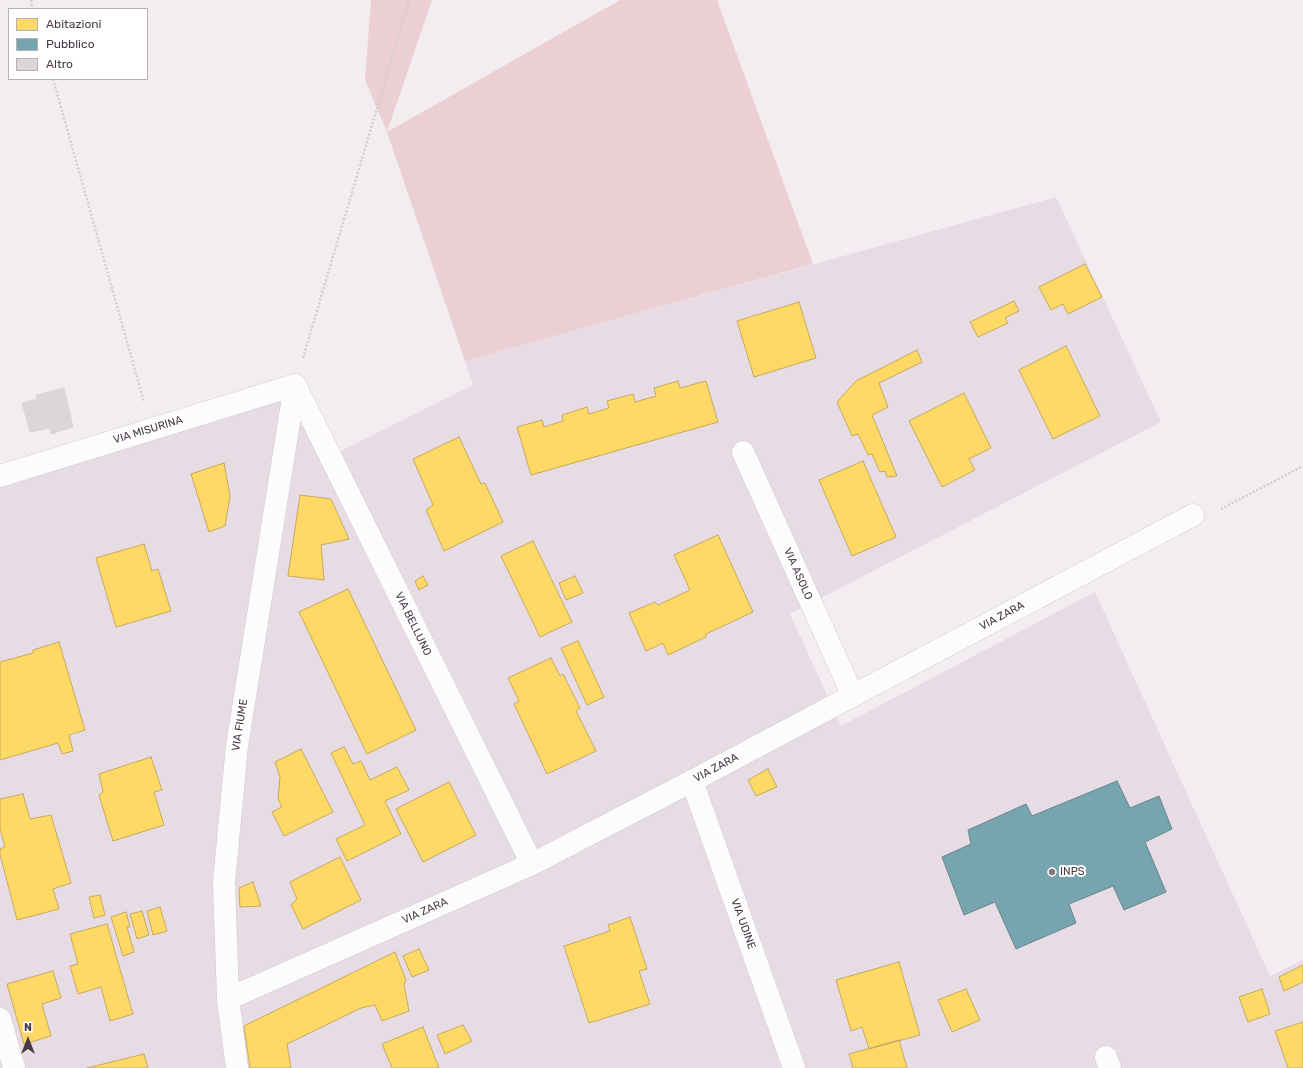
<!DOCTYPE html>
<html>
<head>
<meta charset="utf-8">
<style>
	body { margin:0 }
	#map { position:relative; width:1303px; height:1068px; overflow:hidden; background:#f3edf2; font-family:Rubik,sans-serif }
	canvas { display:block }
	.legend { position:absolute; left:8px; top:8px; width:140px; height:72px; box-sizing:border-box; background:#fff; border:1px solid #b6b0b5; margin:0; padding:5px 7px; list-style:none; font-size:12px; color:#493947 }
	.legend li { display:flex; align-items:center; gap:8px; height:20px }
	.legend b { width:20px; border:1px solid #b6b0b5 }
	.north { position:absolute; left:8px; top:1020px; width:40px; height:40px; -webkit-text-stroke:3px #fff; paint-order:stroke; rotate:0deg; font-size:11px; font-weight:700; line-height:16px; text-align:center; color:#493947 }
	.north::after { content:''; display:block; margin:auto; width:14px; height:18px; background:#493947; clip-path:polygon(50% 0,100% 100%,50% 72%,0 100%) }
</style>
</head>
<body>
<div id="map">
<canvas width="1303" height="1068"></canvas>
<ul class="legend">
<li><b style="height:11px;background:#ffd966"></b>Abitazioni</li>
<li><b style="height:11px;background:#76a5af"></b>Pubblico</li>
<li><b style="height:11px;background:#dcd6db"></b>Altro</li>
</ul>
<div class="north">N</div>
</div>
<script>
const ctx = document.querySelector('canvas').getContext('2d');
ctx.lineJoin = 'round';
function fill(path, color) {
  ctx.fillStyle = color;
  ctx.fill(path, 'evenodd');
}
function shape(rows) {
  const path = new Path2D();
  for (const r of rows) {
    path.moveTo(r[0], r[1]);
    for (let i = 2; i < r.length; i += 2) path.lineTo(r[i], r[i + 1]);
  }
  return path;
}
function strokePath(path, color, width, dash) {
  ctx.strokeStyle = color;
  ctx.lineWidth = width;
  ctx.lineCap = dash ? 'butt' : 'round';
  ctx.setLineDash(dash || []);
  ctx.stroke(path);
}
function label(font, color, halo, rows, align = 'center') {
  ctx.font = font + ' Rubik,sans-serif';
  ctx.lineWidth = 4;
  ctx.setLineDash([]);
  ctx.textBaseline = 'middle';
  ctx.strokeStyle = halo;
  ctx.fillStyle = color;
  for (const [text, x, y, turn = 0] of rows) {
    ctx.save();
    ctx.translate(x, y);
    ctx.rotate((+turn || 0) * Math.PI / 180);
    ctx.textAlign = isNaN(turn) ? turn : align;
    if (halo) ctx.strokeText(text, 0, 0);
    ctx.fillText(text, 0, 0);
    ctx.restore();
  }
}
const residential = shape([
	[1056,197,1161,422,790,614,841,726,1095,592,1270,976,1303,960,1303,1068,0,1068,0,476,295,385,331,456,473,385,465,361]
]);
const green = shape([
	[371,0,432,0,387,132,620,0,717,0,813,264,465,361,387,132,365,80]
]);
const homes = shape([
	[1085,264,1102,297,1068,314,1063,304,1051,310,1039,287,1085,264],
	[1014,301,1019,311,1005,318,1008,323,978,337,970,322,1014,301],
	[799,302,816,358,754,377,737,321,799,302],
	[1066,346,1100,416,1053,439,1019,370,1066,346],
	[917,350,922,362,879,383,888,407,872,415,897,476,887,477,885,471,880,472,872,454,868,455,858,434,852,436,837,402,856,381,917,350],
	[678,381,680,388,706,381,718,422,531,475,517,427,542,420,544,427,563,421,562,415,587,407,589,414,609,408,607,401,633,394,635,402,656,396,654,388,678,381],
	[964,393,991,448,969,459,975,470,942,487,909,421,964,393],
	[459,437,481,484,485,483,503,522,444,551,426,510,433,505,413,459,459,437],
	[863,461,896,537,852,556,819,480,863,461],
	[224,463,230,496,225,526,209,532,191,474,224,463],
	[300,495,331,499,349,539,321,545,324,580,288,576,300,495],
	[718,535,753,612,706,634,706,637,668,655,663,643,646,651,629,613,655,602,658,605,690,590,674,555,718,535],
	[533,541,572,622,540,637,501,556,533,541],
	[144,544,152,571,158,569,171,611,116,627,96,558,144,544],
	[423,576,428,585,419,590,415,581,423,576],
	[575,576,583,593,566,600,559,583,575,576],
	[348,589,416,730,367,754,299,612,348,589],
	[578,641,604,697,587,705,561,648,578,641],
	[59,642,85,730,69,735,73,751,62,754,58,743,0,760,0,662,33,653,33,650,59,642],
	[551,658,560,676,563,674,580,708,576,711,596,751,547,774,514,704,519,701,508,678,551,658],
	[344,747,353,764,361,761,370,780,397,767,409,790,385,801,401,834,347,861,336,839,365,825,331,753,344,747],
	[301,749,333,812,284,836,272,812,282,807,278,799,280,777,275,762,301,749],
	[151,757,162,790,154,792,164,825,113,841,99,795,103,792,99,774,151,757],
	[768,769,777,787,756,796,748,780,768,769],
	[449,782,476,835,423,862,396,809,449,782],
	[23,794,30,819,51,815,71,883,53,889,59,909,17,920,0,854,0,849,5,847,0,829,0,799,23,794],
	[340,857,361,900,303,929,291,905,297,899,290,882,340,857],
	[253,882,261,906,240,907,239,888,253,882],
	[100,895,105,915,94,918,89,897,100,895],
	[160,907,167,931,153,935,147,911,160,907],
	[142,911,149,935,137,939,130,914,142,911],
	[126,912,130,927,127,927,134,952,123,956,111,917,126,912],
	[630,917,647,969,639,971,650,1004,589,1023,564,946,610,931,608,925,630,917],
	[107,924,133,1014,110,1021,101,987,78,994,70,966,78,964,70,934,107,924],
	[419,949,429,970,412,977,403,956,419,949],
	[395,952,406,980,404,985,409,1011,382,1021,375,1005,361,1008,287,1044,291,1068,250,1068,244,1026,395,952],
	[899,962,920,1035,869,1049,862,1027,851,1031,836,980,899,962],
	[1303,965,1303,982,1284,991,1279,977,1303,965],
	[53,971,61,998,42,1004,51,1036,24,1044,7,984,53,971],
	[966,989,980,1020,952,1032,938,1000,966,989],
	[1262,989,1270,1014,1248,1022,1239,997,1262,989],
	[1303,1022,1303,1068,1288,1068,1275,1031,1303,1022],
	[463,1025,472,1041,445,1054,437,1035,463,1025],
	[423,1027,439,1068,392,1068,382,1044,423,1027],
	[899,1040,907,1068,853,1068,849,1054,899,1040],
	[144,1054,148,1068,87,1068,144,1054]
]);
const public = shape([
	[1117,781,1130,808,1159,796,1172,829,1145,842,1166,892,1124,910,1113,886,1069,904,1076,923,1016,949,995,902,964,915,942,857,971,844,968,830,1026,804,1032,816,1117,781]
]);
const building = shape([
	[64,388,73,427,51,434,50,428,30,432,22,403,37,399,36,395,64,388]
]);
const path = shape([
	[31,0,33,9],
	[53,79,144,402],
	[303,358,409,0],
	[1221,509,1303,466]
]);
const street = shape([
	[295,385,532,864],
	[743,452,853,696],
	[0,476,295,385],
	[692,781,794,1068],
	[228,999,532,864,692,781,1193,515],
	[0,1019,14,1068],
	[1106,1057,1110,1068],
	[237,1068,228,999,224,882,237,746,295,385]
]);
const markers = [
	[1052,872,4,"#847883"]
];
const streetNames = [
	["VIA MISURINA",148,430,-17],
	["VIA ASOLO",798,574,66],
	["VIA ZARA",1002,616,-28],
	["VIA BELLUNO",413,624,64],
	["VIA FIUME",240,725,-81],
	["VIA ZARA",716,768,-28],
	["VIA ZARA",425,911,-24],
	["VIA UDINE",743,924,70]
];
const poiNames = [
	["INPS",1060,872]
];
fill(residential, '#e7dce4');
fill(green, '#eccfd2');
fill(homes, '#ffd966');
strokePath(homes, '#c8a95d', 1);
fill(public, '#76a5af');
strokePath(public, '#688590', 1);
fill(building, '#dcd6db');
strokePath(building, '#dbd3da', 1);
strokePath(street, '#d1cbd0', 23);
strokePath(path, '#d3ccd2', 2.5, [2, 2]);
strokePath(street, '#fdfcfd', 22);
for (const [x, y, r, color] of markers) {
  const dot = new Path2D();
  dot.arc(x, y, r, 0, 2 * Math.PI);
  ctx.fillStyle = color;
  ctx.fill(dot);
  strokePath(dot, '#fff', 1.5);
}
label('11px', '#493947', '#fff', streetNames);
label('11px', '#493947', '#fff', poiNames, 'left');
</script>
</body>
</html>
